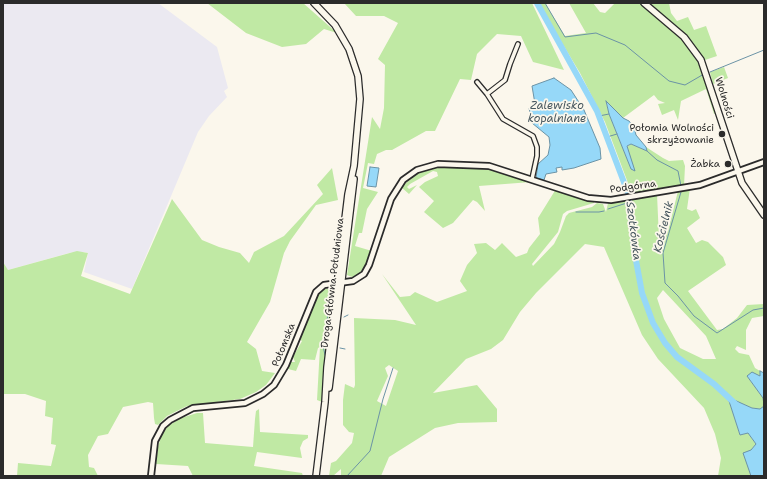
<!DOCTYPE html>
<html>
<head>
<meta charset="utf-8">
<style>
	body { margin:0 }
	#map { position:relative; width:767px; height:479px; overflow:hidden; background:#fbf7ec; font-family:"Shantell Sans",sans-serif }
	canvas { display:block }
	.frame { position:absolute; inset:0; border:4px solid #2b2b2b; pointer-events:none }
</style>
</head>
<body>
<div id="map">
<canvas width="767" height="479"></canvas>
<div class="frame"></div>
</div>
<script>
const ctx = document.querySelector('canvas').getContext('2d');
ctx.lineJoin = 'round';
function fill(path, color) {
  ctx.fillStyle = color;
  ctx.fill(path, 'evenodd');
}
function shape(rows) {
  const path = new Path2D();
  for (const r of rows) {
    path.moveTo(r[0], r[1]);
    for (let i = 2; i < r.length; i += 2) path.lineTo(r[i], r[i + 1]);
  }
  return path;
}
function strokePath(path, color, width, dash) {
  ctx.strokeStyle = color;
  ctx.lineWidth = width;
  ctx.lineCap = dash ? 'butt' : 'round';
  ctx.setLineDash(dash || []);
  ctx.stroke(path);
}
function label(font, color, halo, rows, align = 'center') {
  ctx.font = font + ' "Shantell Sans",sans-serif';
  ctx.lineWidth = 3.5;
  ctx.setLineDash([]);
  ctx.textBaseline = 'middle';
  ctx.strokeStyle = halo;
  ctx.fillStyle = color;
  for (const [text, x, y, turn = 0] of rows) {
    ctx.save();
    ctx.translate(x, y);
    ctx.rotate((+turn || 0) * Math.PI / 180);
    ctx.textAlign = isNaN(turn) ? turn : align;
    if (halo) ctx.strokeText(text, 0, 0);
    ctx.fillText(text, 0, 0);
    ctx.restore();
  }
}
const built = shape([
	[3,3,158,3,217,47,228,88,224,91,227,97,209,116,198,132,132,289,84,272,88,253,84,252,69,253,8,270,3,262]
]);
const green = shape([
	[207,3,303,3,337,33,324,29,306,44,282,47,246,33],
	[344,3,532,3,564,70,533,62,521,36,497,34,477,54,471,80,460,79,435,131,426,131,392,150,386,150,377,154,374,164,368,163,363,188,378,192,367,209,362,233,359,233,355,246,372,251,367,263,359,274,352,277,347,275,372,117,380,129,384,108,385,65,378,59,398,23,384,16,356,16],
	[538,3,545,3,565,36,586,33,569,3,593,3,600,12,605,13,615,3,640,3,673,30,690,48,697,56,704,72,716,113,714,114,706,89,681,101,678,120,674,110,662,115,658,104,665,103,658,100,654,95,623,118,606,102,609,114,631,169,627,147,631,144,647,151,646,147,663,158,669,161,683,160,685,166,684,186,644,193,631,191,605,122,580,73],
	[648,3,669,3,671,13,677,21,688,17,694,30,706,26,717,56,705,60,678,27],
	[724,67,728,78,713,84,710,72],
	[448,166,500,171,531,182,479,186,485,211,477,202,473,200,453,223,443,228,424,212,434,201,419,187,425,182,438,176,437,172,433,171,410,184,407,187,409,189,417,185,409,194,401,187,421,171,432,167],
	[332,168,338,200,316,205,290,241,284,253,270,302,247,342,256,349,262,371,275,373,266,385,256,392,240,399,187,406,167,416,158,425,155,424,154,418,153,403,148,402,123,407,108,434,98,436,88,455,89,467,94,468,98,476,17,476,18,463,51,466,56,445,51,444,53,418,45,416,46,401,25,394,3,394,3,262,8,270,77,251,88,253,81,276,130,294,172,199,202,240,219,247,240,253,249,263,254,252,284,236,323,194,317,185],
	[690,188,687,209,692,211,696,209,700,218,687,228,696,243,702,240,708,242,723,257,726,265,688,291,717,330,723,329,737,318,747,305,764,304,764,316,752,318,746,330,746,350,737,346,735,349,739,353,749,355,755,368,760,371,760,376,747,376,763,398,764,406,760,409,752,408,733,400,734,404,729,401,740,435,748,433,756,444,751,450,747,462,751,476,718,476,721,458,715,434,704,408,658,359,642,335,604,247,585,244,536,293,520,312,503,340,491,349,466,359,433,393,477,385,497,409,497,422,458,423,435,428,389,457,381,476,341,476,341,469,333,476,329,476,331,463,336,461,352,443,354,433,349,432,343,425,343,400,345,384,354,388,355,385,354,318,395,320,416,325,382,274,400,297,410,296,415,292,437,302,467,291,460,281,467,265,477,253,474,244,486,243,495,250,502,243,516,257,527,253,529,248,540,234,538,218,556,189,594,201,594,203,567,211,563,214,558,232,532,264,533,266,554,244,560,232,566,216,569,213,592,207,597,203,603,204,606,212,608,203,657,194,659,239,668,231,678,191],
	[663,290,706,336,716,359,703,359,680,348,664,319,657,298],
	[389,365,398,371,386,406,377,401,388,376,385,368],
	[324,289,330,289,333,292,322,402,317,400,320,347,318,348,315,360,301,359,296,371,288,369,291,362,295,362,293,357,302,341,299,339,315,297],
	[259,409,260,432,308,435,308,438,303,441,300,448,302,458,257,452,254,466,302,473,303,476,193,476,188,466,156,464,158,447,162,434,168,426,181,418,197,413,203,413,205,443,253,447,255,419,256,411]
]);
const water = shape([
	[554,78,571,90,584,110,600,148,601,159,574,168,562,170,562,167,556,168,557,172,546,174,544,180,536,178,538,164,548,155,550,145,549,137,532,123,529,108,535,104,532,86,554,78],
	[606,101,623,118,629,121,634,127,636,135,646,147,647,151,631,144,627,146,635,171,631,169,609,114,606,101],
	[370,167,379,168,376,187,367,186,370,167],
	[760,371,764,373,764,405,763,398,747,376,752,372,760,376,760,371],
	[732,399,752,408,760,409,764,406,764,476,751,476,743,453,751,450,756,444,748,433,740,435,729,401,734,404,732,399]
]);
const stream = shape([
	[545,3,565,37,596,33,625,45,669,81,685,85,704,74],
	[710,72,764,50],
	[599,116,609,114],
	[607,137,617,134],
	[647,151,657,160,678,171,681,186],
	[681,192,663,253,665,283,678,296,694,316,717,333,753,310,764,308],
	[608,209,630,202],
	[576,212,599,212,604,211],
	[344,317,348,315],
	[340,348,345,349],
	[325,355,323,346,328,314],
	[347,476,370,451,383,399,393,368]
]);
const river = shape([
	[537,3,597,111,628,193,635,255,642,293,653,323,665,343,677,357,714,384,741,409]
]);
const minor = shape([
	[477,82,487,94,503,119,533,136,537,147,537,156,532,179],
	[487,94,505,80,510,64,518,44]
]);
const tertiary = shape([
	[151,476,155,441,163,426,170,420,193,408,245,403,263,394,274,385,286,365,316,292,324,285,353,281,364,274,369,265,391,199,403,180,417,170,438,164,489,166,588,198,611,200,700,185,764,162]
]);
const secondary = shape([
	[314,3,335,25,349,49,358,76,360,99,354,166,348,194,327,367,325,402,316,476],
	[644,3,684,37,701,60,742,183,764,215],
	[329,388,354,179]
]);
const markers = [
	[722,134,4,"#2b2b2b"],
	[728,164,4,"#2b2b2b"]
];
const streetNames = [
	["Wolności",724,98,73],
	["Podgórna",633,187,-8],
	["Droga Główna Południowa",333,283,-83],
	["Połomska",284,345,-68]
];
const poiNames = [
	["Połomia Wolności",714,128],
	["skrzyżowanie",714,140],
	["Żabka",720,164]
];
const waterNames = [
	["Zalewisko",557,106],
	["kopalniane",557,119],
	["Kościelnik",664,227,-76],
	["Szotkówka",633,231,83]
];
fill(built, '#ebe9f1');
fill(green, '#c0e9a4');
fill(water, '#96d8f8');
strokePath(water, '#6b93a6', 1);
strokePath(stream, '#6b93a6', 1);
strokePath(river, '#96d8f8', 6);
strokePath(minor, '#2b2b2b', 6);
strokePath(tertiary, '#2b2b2b', 8);
strokePath(secondary, '#2b2b2b', 8);
strokePath(minor, '#fbf7ec', 3.5);
strokePath(tertiary, '#fbf7ec', 4.5);
strokePath(secondary, '#fbf7ec', 5.5);
for (const [x, y, r, color] of markers) {
  const dot = new Path2D();
  dot.arc(x, y, r, 0, 2 * Math.PI);
  ctx.fillStyle = color;
  ctx.fill(dot);
  strokePath(dot, '#fbf7ec', 1.5);
}
label('10px', '#2b2b2b', '#fbf7ec', streetNames);
label('10px', '#2b2b2b', '#fbf7ec', poiNames, 'right');
label('italic 11px', '#46565e', '#fbf7ec', waterNames);
</script>
</body>
</html>
